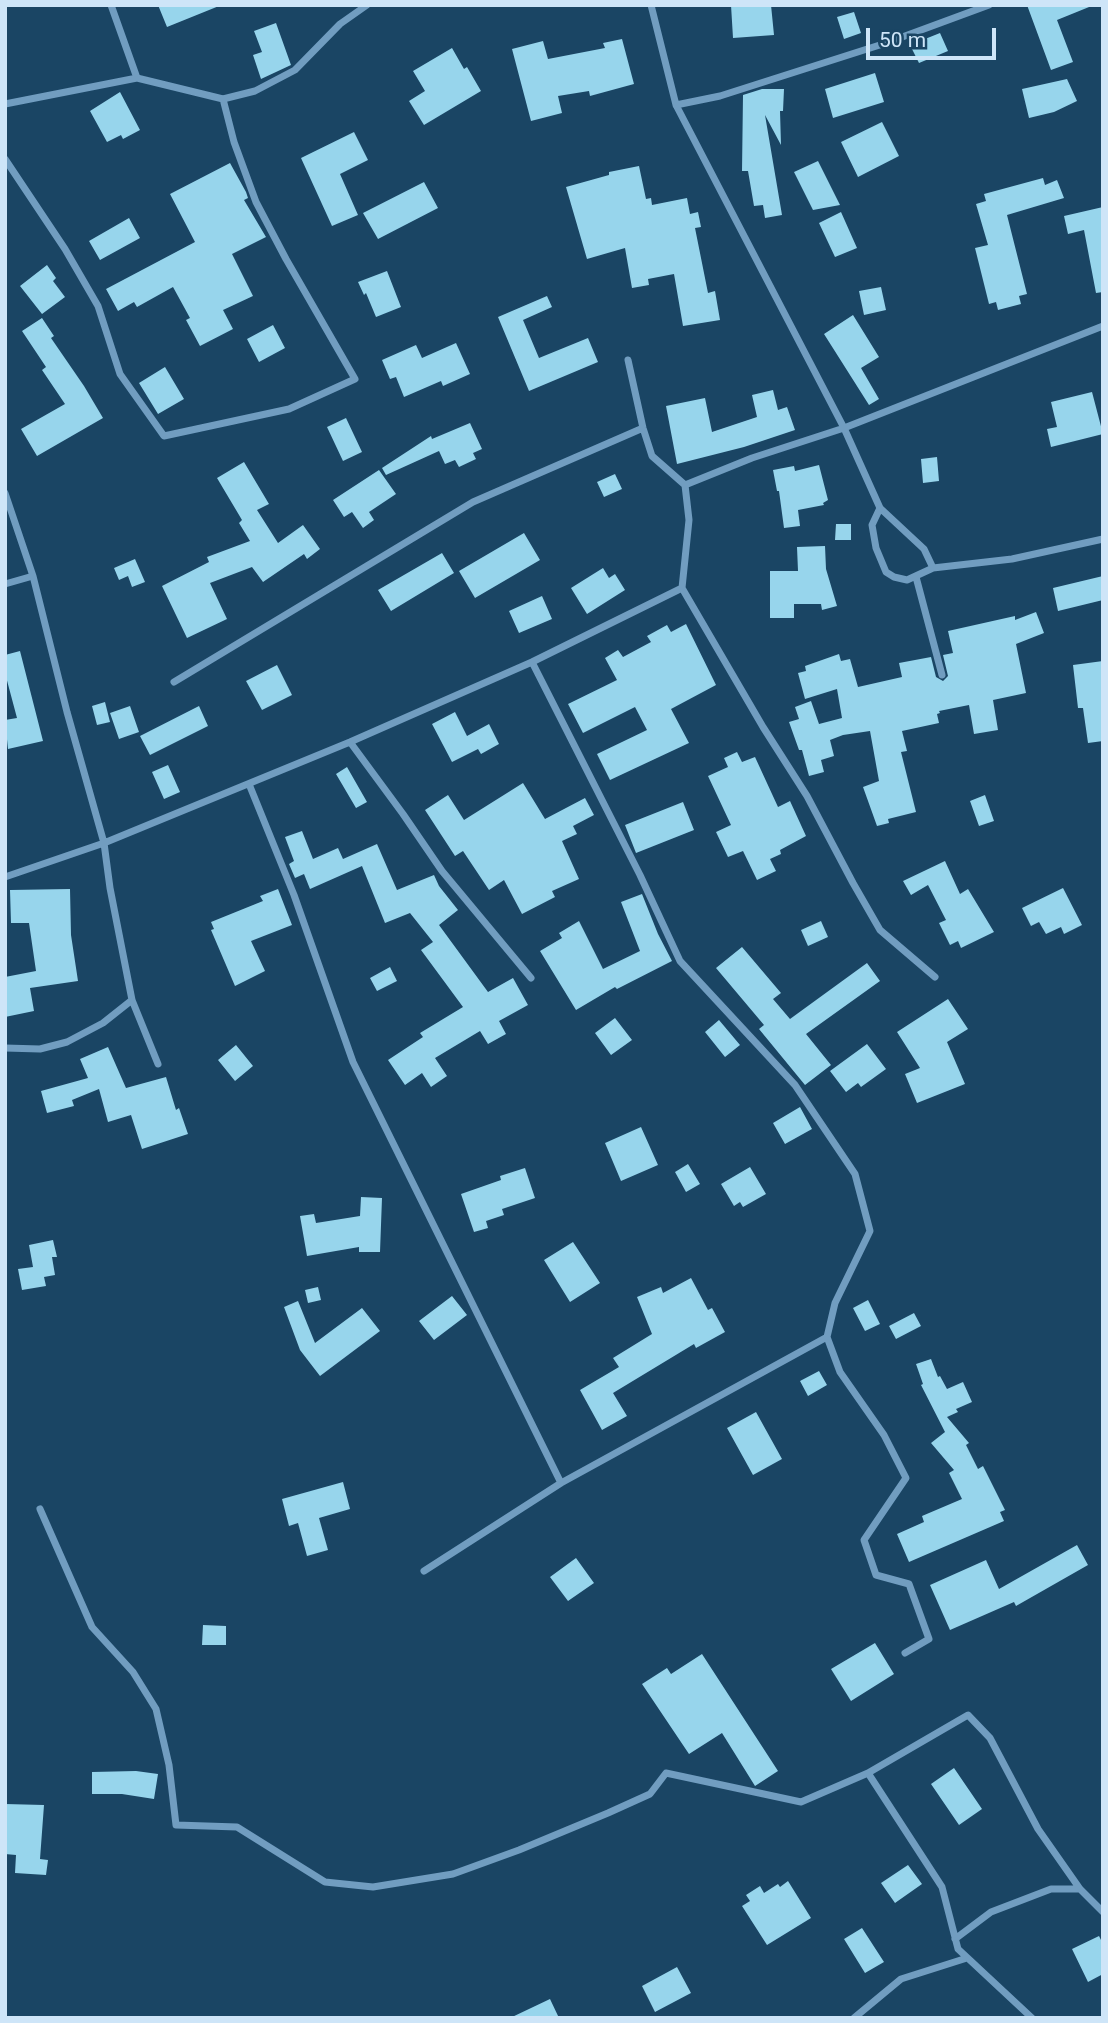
<!DOCTYPE html>
<html>
<head>
<meta charset="utf-8">
<style>
	body { margin:0 }
	#map { position:relative; width:1108px; height:2023px; overflow:hidden; background:#1a4564; font-family:Roboto,sans-serif }
	canvas { display:block }
	.frame { position:absolute; inset:0; border:7px solid #cee5f8; pointer-events:none }
	.scale { position:absolute; left:866px; top:28px; width:130px; height:32px; box-sizing:border-box; border:4px solid #cee5f8; border-top:0; padding-left:9px; font-size:21px; line-height:24px; white-space:nowrap; color:#cee5f8; -webkit-text-stroke:5px #1a4564; paint-order:stroke }
</style>
</head>
<body>
<div id="map">
<canvas width="1108" height="2023"></canvas>
<div class="frame"></div>
<div class="scale">50 m</div>
</div>
<script>
const ctx = document.querySelector('canvas').getContext('2d');
ctx.lineJoin = 'round';
function fill(path, color) {
  ctx.fillStyle = color;
  ctx.fill(path, 'evenodd');
}
function shape(rows) {
  const path = new Path2D();
  for (const r of rows) {
    path.moveTo(r[0], r[1]);
    for (let i = 2; i < r.length; i += 2) path.lineTo(r[i], r[i + 1]);
  }
  return path;
}
function strokePath(path, color, width, dash) {
  ctx.strokeStyle = color;
  ctx.lineWidth = width;
  ctx.lineCap = dash ? 'butt' : 'round';
  ctx.setLineDash(dash || []);
  ctx.stroke(path);
}
const building = shape([
	[158,5,219,5,219,6,167,27],
	[731,5,771,5,774,35,733,38],
	[1027,5,1094,5,1057,20,1073,62,1051,70],
	[854,12,861,33,844,39,837,17],
	[276,23,291,65,261,79,253,55,262,52,254,31],
	[940,33,948,51,919,63,910,45],
	[622,39,634,84,590,96,589,91,558,96,562,113,531,121,512,49,543,41,548,59,605,48,603,43],
	[452,48,464,69,467,67,481,91,424,125,409,101,425,91,413,71],
	[875,73,884,102,833,118,825,89],
	[1067,79,1077,101,1054,112,1029,118,1022,89],
	[762,89,784,89,783,111,780,111,781,145,765,115,782,215,765,218,763,205,754,206,748,171,742,171,743,95],
	[120,92,140,130,123,139,121,135,107,142,90,111],
	[882,122,899,156,858,177,841,142],
	[354,132,368,160,340,174,358,215,332,226,301,158],
	[818,161,840,205,813,210,794,172],
	[230,163,246,192,248,198,244,200,266,237,232,254,253,296,223,310,233,329,200,346,186,320,190,318,173,287,137,307,134,302,118,311,106,289,195,242,170,194],
	[639,166,646,199,651,198,652,205,687,198,690,214,698,212,701,227,695,228,708,293,715,291,720,320,683,326,674,274,648,279,649,285,632,288,625,248,587,259,566,187,609,175,609,172],
	[1043,178,1045,185,1057,180,1064,198,1007,215,1027,294,1019,296,1021,304,998,310,996,302,989,304,975,248,988,245,976,204,986,201,984,194],
	[424,182,438,208,378,239,363,213],
	[1103,207,1103,292,1096,293,1084,230,1068,234,1064,216],
	[841,212,857,248,835,257,819,223],
	[129,218,140,238,100,260,89,241],
	[47,265,56,278,53,281,65,297,42,314,20,286],
	[387,271,401,307,376,317,366,293,364,295,358,282],
	[881,287,886,310,864,315,859,291],
	[547,296,552,307,523,320,539,358,588,338,598,362,529,391,498,317],
	[853,315,879,357,861,368,879,399,869,405,824,334],
	[42,318,54,336,51,338,84,386,103,418,37,456,21,429,65,404,42,370,46,367,22,331],
	[273,325,285,348,259,362,247,339],
	[456,343,470,374,443,386,441,381,404,397,396,377,390,379,382,360,416,345,422,358],
	[165,367,184,399,158,414,139,383],
	[773,390,778,410,787,407,795,430,744,447,677,464,666,406,705,398,712,432,757,417,752,395],
	[1092,392,1103,434,1051,447,1047,429,1057,427,1051,402],
	[346,418,362,452,343,461,327,427],
	[470,423,482,449,473,453,476,459,459,467,455,460,445,464,439,451,386,475,382,468,431,436,432,439],
	[937,457,939,481,923,483,921,459],
	[244,462,269,504,257,510,278,543,303,525,320,549,307,559,304,554,263,582,252,567,210,583,227,619,187,638,162,586,209,562,207,557,250,541,239,523,242,520,217,478],
	[819,465,828,500,823,503,824,505,798,510,800,526,784,528,779,491,777,491,773,470,794,466,795,471],
	[379,470,396,494,369,512,374,520,363,528,352,512,344,517,333,500],
	[615,474,622,489,604,497,597,482],
	[836,524,851,524,851,540,835,540],
	[524,533,540,560,475,598,459,571],
	[825,546,826,569,837,606,822,610,821,604,794,604,794,618,770,618,770,571,798,571,797,547],
	[442,553,454,573,391,611,378,590],
	[135,559,145,582,132,587,128,576,119,580,114,568],
	[603,568,609,578,615,574,625,590,587,614,571,588],
	[1103,576,1103,600,1058,611,1053,588],
	[542,596,552,619,519,633,509,611],
	[1036,612,1044,633,1016,644,1026,693,993,700,998,730,974,734,969,705,939,711,940,713,937,714,939,723,902,731,907,751,901,752,916,812,888,819,889,823,877,826,863,787,879,781,870,731,843,735,830,740,834,756,821,760,824,772,809,776,802,750,799,750,789,722,799,719,795,707,811,701,819,724,842,718,837,689,805,699,798,673,806,671,805,666,839,654,841,661,850,659,858,687,902,677,899,663,931,657,936,677,943,681,948,676,943,655,953,653,948,631,1015,616,1015,620],
	[686,624,716,685,671,709,689,743,610,780,597,754,647,730,635,707,583,733,568,704,617,680,605,658,618,650,623,657,651,642,647,636,667,625,671,632],
	[20,651,43,741,8,749,5,720,17,718,5,673,5,655],
	[1103,661,1103,741,1088,743,1083,708,1078,708,1073,665],
	[277,665,292,695,262,710,246,681],
	[105,702,110,722,97,725,92,706],
	[130,706,139,732,119,739,110,713],
	[199,706,208,726,150,755,140,736],
	[455,712,467,736,489,724,499,744,481,754,478,749,452,762,432,724],
	[737,752,742,762,755,757,778,807,790,801,806,836,780,850,781,854,770,859,776,871,757,880,743,851,728,857,716,832,731,825,708,776,728,767,724,758],
	[168,765,180,792,164,799,152,772],
	[347,767,367,802,356,808,336,774],
	[523,783,545,819,585,798,594,815,573,826,577,834,562,841,579,879,552,891,555,897,522,914,504,880,489,890,463,851,455,856,425,810,448,795,464,820],
	[985,795,994,821,979,826,970,801],
	[683,802,694,830,636,853,625,825],
	[302,831,313,859,338,848,343,859,377,844,397,890,434,875,439,886,458,910,439,925,488,992,513,978,528,1005,499,1021,506,1034,488,1044,480,1031,435,1058,447,1076,431,1087,422,1073,405,1085,388,1060,423,1037,420,1033,463,1007,421,950,433,942,410,913,385,923,362,866,310,889,304,874,295,878,289,864,294,861,285,837],
	[945,861,960,894,968,889,994,932,961,948,958,941,950,945,939,923,946,920,928,885,911,895,903,881],
	[1063,888,1082,925,1064,934,1061,927,1046,934,1039,922,1031,926,1022,908],
	[70,889,71,935,78,981,30,988,34,1011,5,1017,5,977,36,971,29,923,11,923,10,890],
	[278,889,292,925,251,941,265,971,235,986,211,930,214,929,211,922,263,901,260,896],
	[642,894,658,934,672,961,617,989,615,987,576,1010,540,951,562,938,559,933,579,921,603,969,640,951,621,902],
	[821,921,828,937,808,946,801,930],
	[742,947,781,993,773,999,790,1019,867,963,880,981,806,1034,831,1065,805,1085,759,1029,764,1025,716,968],
	[390,967,397,981,377,991,370,978],
	[948,999,968,1029,947,1042,965,1084,917,1103,905,1074,920,1068,897,1032],
	[615,1018,632,1040,611,1055,595,1033],
	[719,1020,740,1045,725,1057,705,1032],
	[867,1044,886,1069,861,1087,858,1083,846,1092,830,1071],
	[236,1045,253,1066,235,1081,218,1060],
	[108,1047,126,1088,166,1077,176,1110,179,1108,188,1134,142,1149,131,1115,108,1122,99,1089,72,1100,74,1106,47,1113,41,1091,88,1078,80,1059],
	[800,1107,812,1129,785,1144,773,1123],
	[641,1127,658,1165,621,1181,605,1143],
	[688,1164,700,1184,686,1192,675,1172],
	[750,1167,766,1194,743,1207,740,1202,734,1206,721,1184],
	[525,1168,535,1198,502,1209,504,1215,486,1221,488,1228,474,1232,461,1194,501,1180,500,1176],
	[361,1197,382,1198,380,1252,359,1252,359,1247,307,1256,300,1216,314,1214,316,1223,360,1216],
	[53,1240,57,1257,52,1257,55,1275,44,1277,46,1286,22,1290,18,1269,33,1267,29,1245],
	[573,1242,600,1283,570,1302,544,1260],
	[691,1278,708,1310,712,1308,725,1332,696,1348,694,1344,613,1393,627,1416,602,1430,580,1390,619,1367,613,1358,652,1334,637,1297,661,1287,663,1293],
	[318,1287,321,1300,308,1303,305,1290],
	[452,1296,467,1315,434,1340,419,1321],
	[868,1300,880,1324,865,1331,853,1308],
	[298,1301,315,1343,362,1308,380,1331,320,1376,300,1350,284,1307],
	[914,1313,921,1326,896,1339,889,1326],
	[931,1359,938,1377,940,1376,947,1389,963,1382,972,1402,956,1409,958,1412,947,1417,969,1443,966,1445,978,1469,983,1466,1005,1510,1000,1512,1004,1521,909,1562,897,1534,924,1522,922,1516,962,1499,949,1473,954,1470,931,1443,945,1432,921,1385,923,1384,916,1364],
	[819,1371,827,1385,808,1396,800,1381],
	[756,1412,782,1459,753,1475,727,1428],
	[343,1482,350,1509,319,1518,328,1550,307,1556,298,1523,289,1526,282,1499],
	[1077,1545,1088,1565,1016,1606,1014,1602,950,1630,930,1585,986,1560,999,1589],
	[576,1558,594,1583,568,1601,550,1577],
	[203,1625,226,1626,226,1645,202,1645],
	[875,1643,894,1674,851,1701,831,1669],
	[702,1654,778,1771,755,1786,722,1733,689,1754,642,1684,667,1668,671,1674],
	[954,1768,982,1809,959,1825,931,1784],
	[136,1771,158,1774,154,1799,122,1794,92,1794,92,1772],
	[5,1804,44,1805,40,1859,48,1860,46,1875,15,1873,16,1855,5,1854],
	[908,1865,922,1884,895,1903,881,1883],
	[788,1881,811,1918,767,1945,742,1906,750,1901,746,1895,760,1886,764,1893,778,1884,780,1887],
	[862,1928,884,1962,865,1973,844,1939],
	[1099,1936,1103,1944,1103,1974,1088,1982,1072,1949],
	[677,1967,691,1993,655,2012,642,1986],
	[550,1999,559,2018,510,2018]
]);
const street = shape([
	[111,5,137,78],
	[651,5,676,105,844,428,880,508,924,549,933,568,1012,559,1103,539],
	[5,104,137,78,223,99,255,91,295,70,340,24,367,5],
	[676,105,720,96,886,43,989,5],
	[5,159,65,249,98,306,120,374,164,436,289,409,355,379,286,259,256,202,234,142,223,99],
	[685,485,752,458,844,428,1103,326],
	[5,493,33,576,67,712,104,843,110,888,132,1000,158,1064],
	[880,508,872,525,876,548,886,572,894,577,907,580,933,568],
	[916,577,942,675],
	[5,584,33,576],
	[682,588,763,727,807,796,853,883,880,930,935,977],
	[532,662,640,875,680,961,795,1085,855,1174,870,1231,835,1303,827,1337,840,1372,884,1435,906,1478,864,1540,876,1575,909,1584,929,1639,905,1653],
	[174,682,473,502,643,428],
	[350,742,403,814,442,871,531,978],
	[249,784,294,895,353,1062,561,1483],
	[5,877,104,843,350,742,532,662,682,588,689,520,685,485,652,456,643,428,628,360],
	[5,1048,40,1049,67,1042,103,1023,132,1000],
	[40,1509,92,1627,133,1672,156,1709,169,1765,176,1825,237,1827,325,1882,373,1887,453,1874,519,1850,608,1813,650,1794,666,1773,801,1802,868,1773,942,1887,958,1949,1032,2018],
	[424,1571,561,1483,827,1337],
	[868,1773,968,1715,990,1738,1038,1829,1080,1889,1103,1912],
	[955,1939,991,1912,1051,1889,1080,1889],
	[854,2018,901,1979,967,1958]
]);
fill(building, '#97d5ec');
strokePath(street, '#719dc0', 7);
</script>
</body>
</html>
